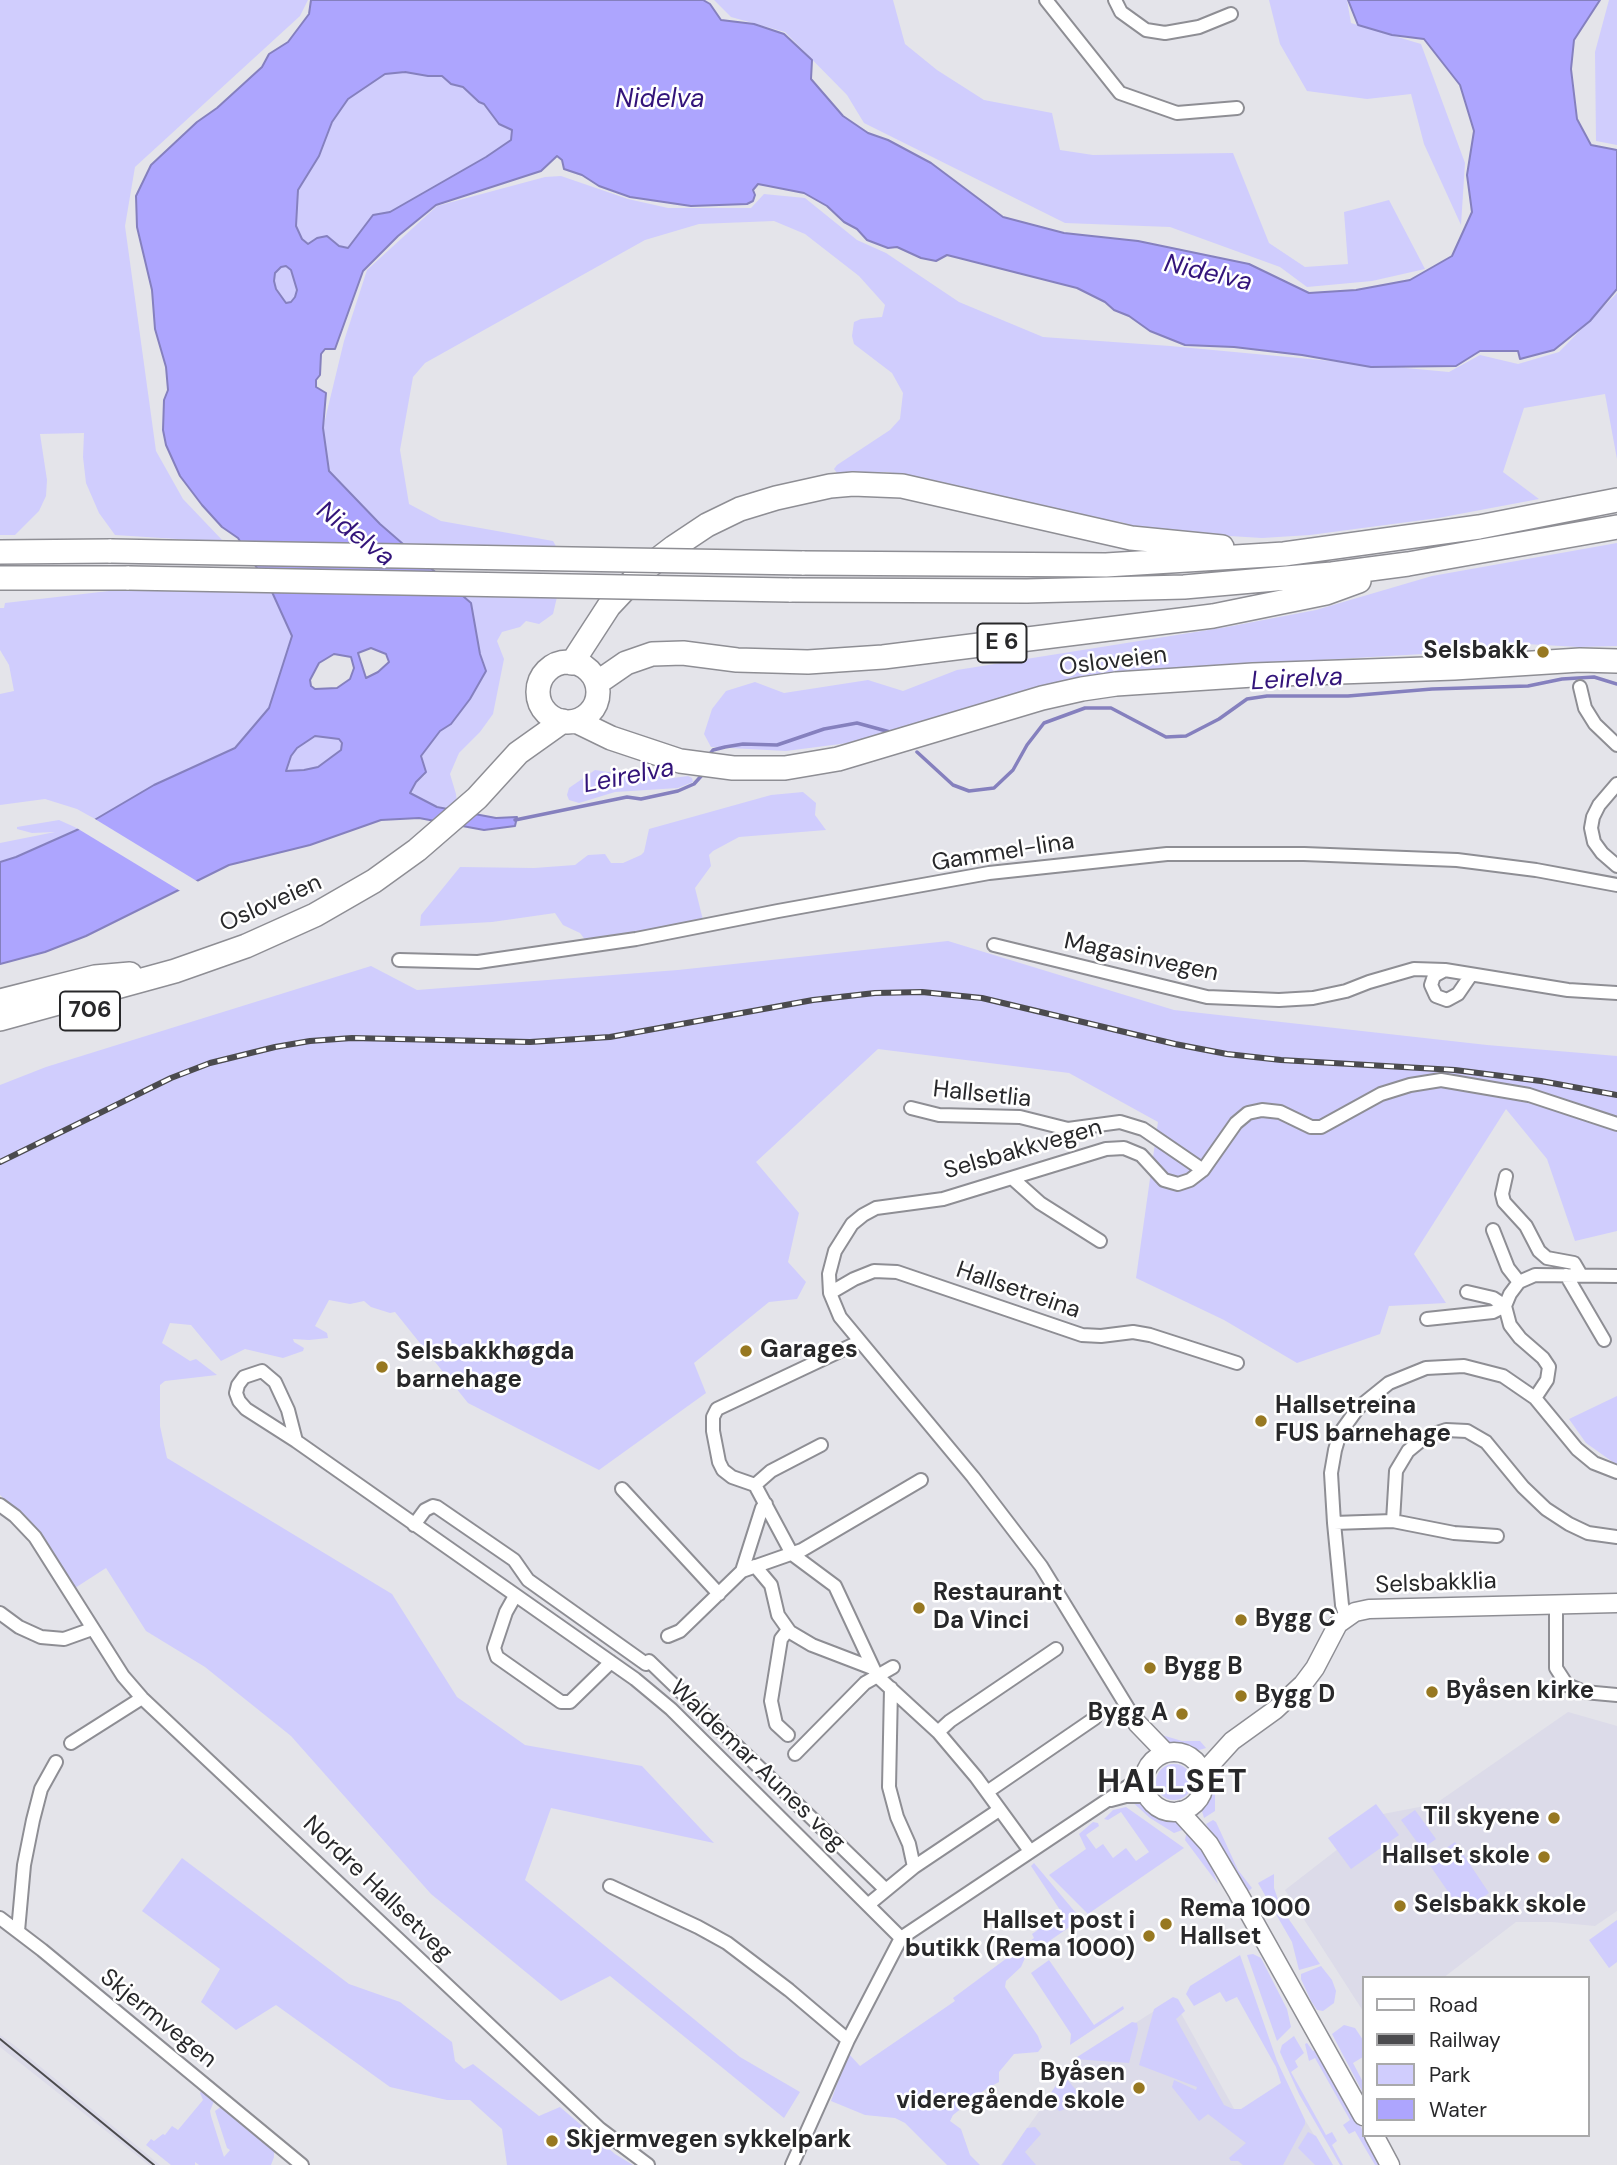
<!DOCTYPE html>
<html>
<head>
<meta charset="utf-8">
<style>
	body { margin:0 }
	#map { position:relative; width:1617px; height:2165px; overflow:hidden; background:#e4e4ea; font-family:"DM Sans",sans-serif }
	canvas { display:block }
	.legend { position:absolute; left:1362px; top:1976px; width:228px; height:161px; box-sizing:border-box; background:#fff; border:2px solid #a9a9aa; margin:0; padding:9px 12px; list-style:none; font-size:21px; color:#28282a }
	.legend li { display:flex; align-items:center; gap:14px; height:35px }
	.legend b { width:35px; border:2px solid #a9a9aa }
</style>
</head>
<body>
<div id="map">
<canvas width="1617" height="2165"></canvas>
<ul class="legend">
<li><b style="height:9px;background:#fff"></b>Road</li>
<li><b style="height:9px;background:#4b4b4e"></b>Railway</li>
<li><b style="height:19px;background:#d0cdfd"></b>Park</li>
<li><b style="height:19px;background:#ada5fe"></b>Water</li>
</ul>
</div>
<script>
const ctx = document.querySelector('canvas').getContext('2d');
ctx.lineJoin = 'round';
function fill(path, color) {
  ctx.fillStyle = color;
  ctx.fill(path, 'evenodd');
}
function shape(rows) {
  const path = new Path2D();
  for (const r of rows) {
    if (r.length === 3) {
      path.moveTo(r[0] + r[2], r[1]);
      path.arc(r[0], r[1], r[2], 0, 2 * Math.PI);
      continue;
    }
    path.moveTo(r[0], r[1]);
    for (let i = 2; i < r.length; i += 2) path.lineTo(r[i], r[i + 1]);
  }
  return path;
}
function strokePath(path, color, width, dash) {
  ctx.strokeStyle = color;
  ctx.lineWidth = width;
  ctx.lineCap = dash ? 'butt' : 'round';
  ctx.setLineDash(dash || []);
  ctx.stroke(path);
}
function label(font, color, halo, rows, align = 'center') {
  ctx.font = font + ' "DM Sans",sans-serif';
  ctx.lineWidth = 5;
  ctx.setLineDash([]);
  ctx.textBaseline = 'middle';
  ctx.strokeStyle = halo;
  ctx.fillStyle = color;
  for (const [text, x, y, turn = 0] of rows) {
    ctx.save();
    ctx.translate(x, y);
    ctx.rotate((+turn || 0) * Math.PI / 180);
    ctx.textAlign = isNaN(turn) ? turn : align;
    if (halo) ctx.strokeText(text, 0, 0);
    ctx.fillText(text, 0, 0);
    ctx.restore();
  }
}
const built = shape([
	[1568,1712,1617,1726,1617,1911,1595,1926,1552,1922,1516,1922,1443,1978,1363,1978,1363,2011,1285,1890,1383,1814,1435,1804],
	[1173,1999,1237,2114,1305,2120,1332,2165,1001,2165,1074,2062],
	[0,2035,14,2045,160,2165,149,2165,0,2047]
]);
const green = shape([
	[0,0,308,0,300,16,135,167,125,226,156,451,183,499,224,542,115,535,99,513,86,483,83,457,84,433,40,434,47,480,46,496,39,511,15,535,0,535],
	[714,0,893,0,905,44,937,70,984,100,1052,113,1060,150,1093,155,1233,153,1269,243,1305,267,1348,264,1344,212,1389,200,1425,269,1372,281,1307,287,1280,267,1170,227,1065,223,864,123,847,95,785,32,731,17],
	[1269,0,1347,0,1351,23,1421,44,1465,163,1461,225,1424,144,1411,94,1367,99,1307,91,1280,44],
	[1609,0,1617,0,1617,145,1596,141,1595,52],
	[405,72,428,76,442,76,451,84,463,87,512,130,511,140,486,157,390,212,373,215,348,248,317,238,308,244,302,239,296,226,298,190,319,156,332,122,348,99,385,74],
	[561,176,628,199,668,208,751,208,764,194,805,198,857,240,886,253,959,302,1043,337,1170,346,1449,372,1480,355,1518,364,1559,352,1617,293,1617,459,1605,394,1524,408,1503,472,1539,499,1438,518,1310,535,1262,538,1149,531,1121,522,1047,515,925,478,887,472,837,473,834,469,837,465,890,430,900,419,903,393,892,373,854,344,852,336,854,322,861,319,882,317,885,305,859,276,805,234,774,221,699,224,645,240,425,363,413,377,400,450,409,504,441,521,553,541,557,548,405,545,380,524,329,471,323,428,344,341,367,270,437,206,545,177],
	[286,266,291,270,297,289,295,297,291,302,286,303,276,289,274,281,275,273,281,267],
	[1617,543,1617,646,1579,647,1526,644,1491,650,1116,672,1039,687,848,743,786,751,711,747,704,734,712,709,726,691,755,682,784,693,868,680,903,691,957,670,1227,627,1316,610,1432,576],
	[135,588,272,592,292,636,269,708,235,748,154,785,95,819,77,809,45,799,0,805,0,694,14,691,9,665,0,650,0,608,4,608,5,603],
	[462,595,557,597,553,614,539,624,526,621,520,627,502,632,497,641,504,659,493,714,480,732,459,753,450,774,456,794,457,804,451,809,429,804,409,793,416,782,425,775,425,770,421,756,440,731,451,724,486,671,480,654,477,633],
	[315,736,339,739,342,743,341,750,318,767,304,770,286,771,291,756,297,748],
	[595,770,629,775,653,770,673,778,688,776,692,778,693,782,678,788,615,792,579,803,569,800,567,795,569,788],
	[803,792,816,803,815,815,826,830,739,837,713,851,709,855,711,866,695,888,703,920,593,942,586,941,580,933,563,925,555,913,492,922,420,926,421,915,460,867,534,868,575,865,588,855,605,854,611,863,623,863,641,855,644,852,649,829,771,795],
	[59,820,79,829,16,857,0,862,0,843,55,832,32,833,17,829,17,827],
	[948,941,1174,1010,1487,1045,1617,1056,1617,1231,1575,1241,1547,1159,1506,1109,1414,1254,1446,1303,1389,1306,1380,1334,1297,1363,1224,1320,1136,1278,1158,1122,1069,1073,878,1049,756,1162,799,1213,788,1262,806,1282,797,1299,769,1302,694,1363,706,1393,599,1470,468,1403,395,1312,390,1313,371,1307,364,1301,350,1304,329,1300,315,1326,327,1333,328,1338,309,1340,293,1339,294,1342,304,1348,303,1351,283,1358,245,1349,221,1361,191,1325,170,1323,162,1343,190,1361,196,1359,217,1375,165,1381,160,1385,160,1426,167,1458,392,1594,457,1697,525,1745,642,1766,714,1843,551,1808,525,1880,740,2057,800,2092,784,2118,610,1976,561,2001,431,1894,291,1736,205,1667,146,1631,106,1568,75,1588,37,1529,0,1495,0,1085,46,1067,371,966,417,990,678,970],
	[1617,1396,1617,1465,1586,1443,1569,1419],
	[1162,1735,1182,1741,1200,1741,1206,1748,1192,1752,1171,1746,1158,1738],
	[1174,1782,18],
	[1220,1767,1221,1773,1215,1789,1215,1811,1204,1818,1201,1808,1209,1777],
	[1129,1799,1142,1801,1154,1812,1175,1818,1188,1828,1174,1833,1150,1818],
	[1376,1804,1399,1835,1351,1869,1328,1838],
	[1126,1807,1184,1848,1088,1914,1049,1875,1086,1849,1079,1834,1093,1822,1098,1823,1099,1826,1086,1835,1096,1849,1103,1844,1113,1858,1126,1848,1136,1861,1149,1852,1121,1812,1108,1820,1104,1819,1113,1810],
	[1415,1810,1436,1839,1422,1849,1401,1820],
	[1213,1820,1216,1822,1238,1870,1252,1888,1248,1892,1206,1824],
	[1191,1832,1208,1858,1218,1884,1185,1840,1186,1835],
	[1455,1842,1489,1893,1462,1912,1427,1861],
	[182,1858,349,1984,400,2002,452,2042,455,2061,464,2069,473,2064,539,2116,560,2107,615,2154,633,2165,507,2165,502,2129,470,2100,447,2100,390,2087,276,2005,236,2030,201,2002,220,1969,142,1911],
	[1034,1863,1081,1919,1025,1958,1021,1967,1006,1981,1005,1987,1038,2036,1042,2047,1038,2052,1014,2054,999,2072,999,2082,986,2089,953,2115,950,2121,961,2129,970,2155,980,2165,947,2165,905,2123,895,2118,865,2115,831,2101,848,2053,860,2066,955,2001,953,1998,1034,1938,1032,1934,1062,1913,1031,1866],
	[1274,1874,1274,1888,1281,1908,1320,1964,1299,1970,1292,1942,1258,1883],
	[1617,1920,1617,1962,1609,1968,1589,1940],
	[1253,1954,1261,1958,1287,2009,1291,2027,1277,2041,1247,1955],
	[1240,1955,1277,2061,1305,2120,1305,2124,1283,2165,1243,2165,1238,2161,1231,2161,1229,2158,1246,2143,1208,2114,1199,2121,1172,2087,1174,2080,1196,2090,1197,2087,1139,2065,1154,2009,1173,1997,1178,1999,1185,2011,1176,2019,1224,2105,1233,2109,1241,2109,1281,2083,1276,2067,1237,1997,1226,2002,1220,1992,1194,2006,1186,1994,1190,1986],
	[1049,1960,1094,2025,1123,2006,1124,2009,1070,2045,1071,2034,1031,1973],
	[1321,1966,1332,1980,1336,1991,1334,2003,1323,2011,1317,2010,1311,2001,1301,1979,1301,1974],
	[1132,2022,1137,2023,1138,2029,1129,2063,1074,2059],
	[1344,2025,1355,2028,1363,2040,1363,2057,1353,2063,1363,2082,1363,2093,1332,2034],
	[1294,2036,1304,2053,1295,2061,1298,2067,1291,2072,1326,2135,1332,2132,1337,2141,1332,2145,1343,2165,1340,2165,1299,2094,1280,2052,1282,2045],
	[1307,2043,1313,2051,1317,2049,1326,2062,1363,2131,1363,2135,1366,2135,1382,2165,1375,2165,1355,2131,1349,2134,1343,2125,1350,2120,1315,2058,1309,2061,1305,2044],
	[1062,2077,1066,2078,1080,2095,1063,2110,1059,2111,1052,2102,1050,2094],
	[202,2090,214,2101,210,2111,211,2116,224,2157,230,2150,227,2148,215,2111,222,2106,274,2150,274,2157,271,2165,199,2165,195,2162,195,2165,171,2165,146,2145,151,2139,154,2141,163,2134,165,2135,172,2126,178,2130,203,2100,200,2093],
	[1035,2127,1041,2134,1025,2152,1036,2165,1002,2165,1027,2128],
	[1308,2132,1316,2136,1333,2165,1315,2165,1298,2148]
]);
const water = shape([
	[311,0,703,0,710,4,721,20,754,24,784,34,812,60,811,79,843,116,868,133,888,140,931,163,1003,217,1064,233,1138,241,1249,264,1309,293,1356,290,1410,280,1452,256,1472,212,1467,175,1474,131,1460,85,1424,39,1392,35,1358,25,1348,0,1600,0,1574,40,1571,69,1577,119,1591,145,1617,150,1617,289,1590,321,1554,350,1520,359,1518,351,1480,351,1456,366,1371,367,1302,355,1234,347,1185,345,1150,331,1129,316,1114,310,1105,302,1077,288,947,255,936,261,921,258,897,247,888,248,867,240,857,229,844,222,827,206,804,193,758,184,753,190,755,195,753,201,747,204,691,206,630,197,599,186,582,175,564,169,562,160,557,156,541,171,436,205,398,236,363,271,335,349,325,349,321,354,320,375,316,380,316,387,326,393,323,428,329,471,380,524,471,603,480,654,486,671,470,699,451,724,440,731,421,756,426,772,416,782,410,793,437,807,496,818,517,817,515,826,484,830,419,818,381,820,310,845,229,865,86,936,45,952,0,964,0,862,16,857,79,829,154,785,235,748,269,708,292,636,272,592,238,538,222,527,202,505,180,476,166,445,163,430,164,400,168,390,166,367,155,329,152,290,137,227,136,196,151,165,197,122,217,108,262,67,269,54,288,42,309,14,311,0],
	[405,72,428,76,442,76,451,84,463,87,479,102,484,104,499,124,512,130,511,140,486,157,390,212,373,215,348,248,339,246,327,236,317,238,308,244,302,239,296,226,298,190,319,156,332,122,348,99,385,74,405,72],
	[286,266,291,270,297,290,295,297,291,302,286,303,276,289,274,281,275,273,281,267,286,266],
	[371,648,386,654,389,662,378,672,366,678,358,653,371,648],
	[334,654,351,657,354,668,350,679,337,688,315,689,311,686,310,680,319,663,334,654],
	[315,736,339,739,342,743,341,750,318,767,304,770,286,771,291,756,297,748,315,736]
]);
const pier = shape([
	[91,817,95,819,200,883,182,892,75,827]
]);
const stream = shape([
	[917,752,953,785,969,791,994,788,1013,770,1027,745,1044,723,1085,708,1111,708,1166,737,1186,736,1219,719,1247,699,1267,696,1348,696,1432,689,1528,686,1562,679,1594,677,1617,684],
	[708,756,713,750,725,747,743,744,777,745,824,729,857,723,890,732],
	[515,820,627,797,641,799,678,791,694,784,703,774]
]);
const street = shape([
	[1046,0,1120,93,1177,113,1237,108],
	[1115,0,1121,12,1146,30,1165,33,1199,27,1231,14],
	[1580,687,1585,708,1595,724,1617,745],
	[1617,784,1599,805,1593,817,1591,828,1594,842,1602,853,1617,866],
	[994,945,1207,997,1279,1000,1313,998,1346,991,1369,982,1414,969,1445,970],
	[399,960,478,962,636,939,778,911,989,873,1167,854,1304,854,1457,860,1536,870,1617,885],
	[1471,975,1458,994,1447,1000,1436,996,1431,985,1434,976,1445,970,1568,990,1617,993],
	[911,1108,939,1115,1020,1117,1068,1129,1120,1122,1143,1129,1203,1170],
	[1506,1176,1502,1194,1504,1202,1526,1226,1539,1251,1547,1258,1574,1263,1581,1275],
	[1012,1178,1040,1203,1100,1241],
	[1493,1230,1508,1268,1519,1282],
	[1566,1275,1604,1340],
	[830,1293,854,1279,874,1271,897,1272,1082,1335,1101,1336,1133,1332,1150,1335,1237,1363],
	[1427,1319,1493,1312,1505,1306,1493,1298,1467,1292],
	[859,1342,717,1409,713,1417,713,1431,719,1462,723,1470,732,1477,755,1485,792,1554,835,1586,877,1676,938,1732,976,1777,1030,1851],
	[1535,1398,1547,1380,1549,1367,1543,1358,1520,1338,1510,1325,1505,1306,1510,1294,1519,1282,1535,1275,1617,1276],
	[296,1441,288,1410,275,1382,262,1371,244,1377,238,1385,236,1393,239,1401,246,1409,296,1441,635,1679,671,1709,901,1938],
	[755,1485,771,1471,821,1445],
	[622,1489,719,1594],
	[0,1505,15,1516,35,1537,123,1676,142,1698,600,2129,648,2165],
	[1393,1521,1454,1533,1497,1536],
	[1334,1523,1393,1521,1396,1471,1408,1451,1425,1437,1446,1430,1467,1431,1486,1442,1523,1487,1546,1509,1569,1524,1588,1533,1617,1537],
	[414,1525,425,1510,433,1506,437,1507,514,1560,528,1580,646,1664],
	[755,1566,771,1585,778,1615,790,1632,812,1645,872,1668],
	[742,1571,762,1508,766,1504],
	[515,1596,506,1612,494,1648,497,1657,561,1702,570,1702,611,1662],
	[1556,1605,1556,1668,1567,1685,1584,1692,1617,1695],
	[0,1613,19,1627,41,1637,64,1639,92,1629],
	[1346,1617,1342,1605,1334,1523,1331,1473,1335,1450,1340,1433,1358,1408,1389,1383,1426,1368,1464,1366,1503,1376,1535,1398,1577,1449,1594,1463,1617,1472],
	[668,1636,680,1631,742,1571,802,1550,921,1480],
	[649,1661,885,1889],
	[891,1688,889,1787,897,1817,909,1844,914,1867],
	[1137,1723,1041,1566,973,1477,840,1317,830,1293,829,1274,835,1251,852,1224,863,1215,876,1208,943,1199,1106,1149,1124,1148,1141,1155,1164,1180,1178,1184,1190,1180,1203,1170,1236,1123,1248,1113,1262,1110,1280,1112,1311,1127,1321,1127,1381,1094,1410,1085,1441,1080,1529,1095,1617,1124],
	[938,1732,950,1721,1056,1649],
	[788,1735,776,1724,771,1701,781,1639,788,1630],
	[71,1743,142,1698],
	[795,1754,865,1683,893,1667],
	[987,1792,1095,1718],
	[1111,1800,1126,1796,1148,1796],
	[610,1886,698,1927,727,1943,789,1990,848,2040],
	[869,1904,914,1867,999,1810],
	[0,1918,42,1950,302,2165],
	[18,1931,24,1865,33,1820,41,1789,56,1762],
	[792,2165,848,2040,901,1938,1145,1775]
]);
const secondary = shape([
	[1137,1723,1166,1753],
	[1174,1782,30],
	[1203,1773,1232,1741,1275,1710,1303,1684,1315,1668,1338,1624,1355,1612,1369,1609,1617,1603],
	[1179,1811,1209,1844,1238,1893,1363,2116],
	[1374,2135,1390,2165]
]);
const highway = shape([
	[0,552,111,551],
	[802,563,1106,565,1284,554,1479,527,1617,500],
	[0,578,129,578],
	[789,590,1027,591,1184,587,1332,574,1408,564,1617,527],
	[568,692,30],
	[572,663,609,606,640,573,674,547,707,525,740,509,776,498,830,486,853,484,902,486,1131,538,1222,547],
	[597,683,626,663,652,654,683,653,737,660,808,662,883,657,1213,616,1326,593,1359,581],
	[576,721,611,738,680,761,733,768,785,768,838,759,1042,698,1082,689,1116,684,1253,675,1454,668,1580,660,1617,661],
	[0,1001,95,977,130,974],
	[0,1019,175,971,246,946,315,915,374,881,417,850,477,798,518,753,563,721]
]);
const tram = shape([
	[0,2039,154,2165]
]);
const rail = shape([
	[0,1162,171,1078,210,1063,275,1047,310,1041,352,1038,530,1042,610,1037,813,1000,875,993,922,992,982,998,1175,1044,1227,1054,1281,1060,1455,1070,1541,1081,1617,1095]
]);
const highwayBridge = shape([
	[111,551,802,563],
	[129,578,789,590]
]);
const markers = [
	[1543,652,7,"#977821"],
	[746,1351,7,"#977821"],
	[382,1367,7,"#977821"],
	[1261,1421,7,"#977821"],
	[919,1608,7,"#977821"],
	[1241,1620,7,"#977821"],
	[1150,1668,7,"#977821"],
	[1432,1692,7,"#977821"],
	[1241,1696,7,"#977821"],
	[1182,1714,7,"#977821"],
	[1554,1818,7,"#977821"],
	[1544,1857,7,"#977821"],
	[1400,1906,7,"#977821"],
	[1166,1924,7,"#977821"],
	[1149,1936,7,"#977821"],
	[1139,2088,7,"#977821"],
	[552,2141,7,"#977821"]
];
const shields = [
	[1002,643,49],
	[90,1011,60]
];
const shieldNames = [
	["E 6",1002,643],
	["706",90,1011]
];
const poiNames = [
	["Selsbakk",1529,652,"right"],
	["Garages",760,1351],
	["Selsbakkhøgda",396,1353],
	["barnehage",396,1381],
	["Hallsetreina",1275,1407],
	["FUS barnehage",1275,1435],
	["Restaurant",933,1594],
	["Da Vinci",933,1622],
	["Bygg C",1255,1620],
	["Bygg B",1164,1668],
	["Byåsen kirke",1446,1692],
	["Bygg D",1255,1696],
	["Bygg A",1168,1714,"right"],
	["Til skyene",1540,1818,"right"],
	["Hallset skole",1530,1857,"right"],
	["Selsbakk skole",1414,1906],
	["Rema 1000",1180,1910],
	["Hallset",1180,1938],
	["Hallset post i",1135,1922,"right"],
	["butikk (Rema 1000)",1135,1950,"right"],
	["Byåsen",1125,2074,"right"],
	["videregående skole",1125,2102,"right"],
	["Skjermvegen sykkelpark",566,2141]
];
const streetNames = [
	["Osloveien",1113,662,-7],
	["Gammel-lina",1003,853,-9],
	["Osloveien",271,904,-24],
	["Magasinvegen",1141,958,12],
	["Hallsetlia",982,1095,6],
	["Selsbakkvegen",1023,1150,-16],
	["Hallsetreina",1018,1291,19],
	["Selsbakklia",1436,1584,-2],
	["Waldemar Aunes veg",757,1766,44],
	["Nordre Hallsetveg",377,1889,44],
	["Skjermvegen",158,2019,39]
];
const waterNames = [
	["Nidelva",660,100],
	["Nidelva",1208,274,13],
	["Nidelva",355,535,37],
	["Leirelva",1297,680,-3],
	["Leirelva",629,777,-11]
];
const districtNames = [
	["HALLSET",1173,1784]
];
fill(built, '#dcdbe9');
fill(green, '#d0cdfd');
fill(water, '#ada5fe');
strokePath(water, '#8580be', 2);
fill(pier, '#e4e4ea');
strokePath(stream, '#8580be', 3.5);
strokePath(street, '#8e8e94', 16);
strokePath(secondary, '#8e8e94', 21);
strokePath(highway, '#8e8e94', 26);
strokePath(street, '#fff', 12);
strokePath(secondary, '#fff', 18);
strokePath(highway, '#fff', 23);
strokePath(tram, '#4b4b4e', 2);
strokePath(rail, '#4b4b4e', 6);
strokePath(rail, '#fff', 3.5, [10]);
strokePath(highwayBridge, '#8e8e94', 26, []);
strokePath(highwayBridge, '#fff', 23);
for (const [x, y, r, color] of markers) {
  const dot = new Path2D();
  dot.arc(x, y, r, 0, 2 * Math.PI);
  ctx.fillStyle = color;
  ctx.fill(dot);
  strokePath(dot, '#fff', 2.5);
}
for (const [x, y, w] of shields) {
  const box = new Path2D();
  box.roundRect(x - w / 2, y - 19.5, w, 39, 5);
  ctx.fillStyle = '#fff';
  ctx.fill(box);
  strokePath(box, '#28282a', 2);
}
label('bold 23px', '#28282a', null, shieldNames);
label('bold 24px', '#28282a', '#fff', poiNames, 'left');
label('24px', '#28282a', '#fff', streetNames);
label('italic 26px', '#33147a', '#fff', waterNames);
ctx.letterSpacing = '2px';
label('bold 32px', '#28282a', '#fff', districtNames);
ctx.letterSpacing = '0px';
</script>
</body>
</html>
